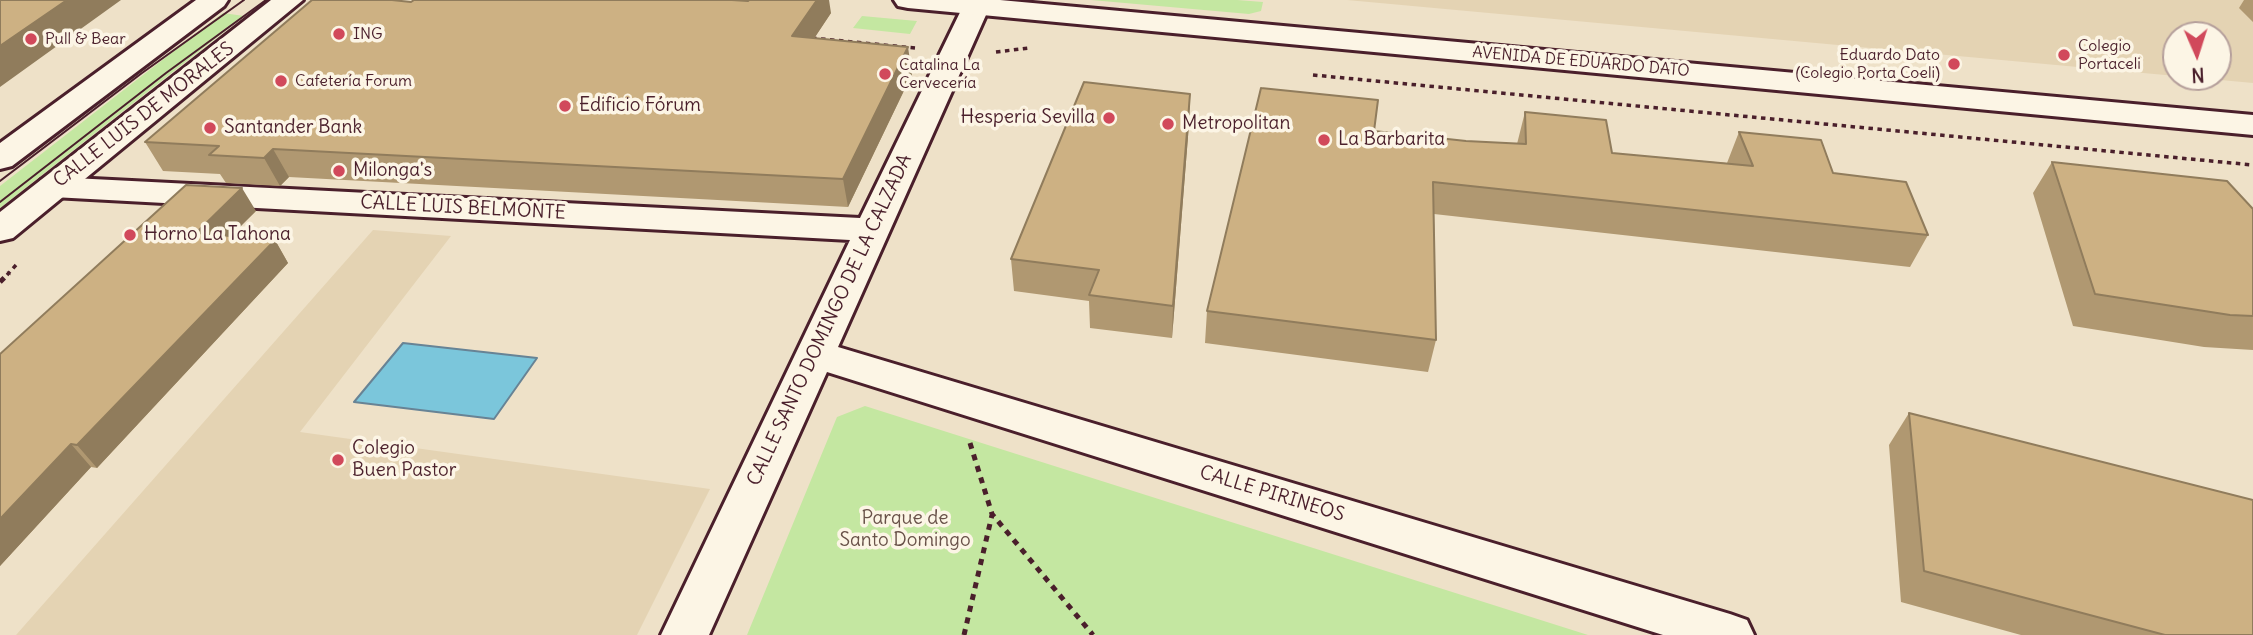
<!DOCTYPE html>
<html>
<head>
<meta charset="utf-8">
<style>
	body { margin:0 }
	#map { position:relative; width:2253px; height:635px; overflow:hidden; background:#eee1c8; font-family:Delius,sans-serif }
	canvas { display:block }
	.north { position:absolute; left:2162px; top:21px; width:70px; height:70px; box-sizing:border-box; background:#fcf5e5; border:2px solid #b59f9b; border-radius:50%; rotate:177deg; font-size:19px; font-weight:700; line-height:28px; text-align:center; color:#4a1f2b }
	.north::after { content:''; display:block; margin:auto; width:24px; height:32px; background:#d1495b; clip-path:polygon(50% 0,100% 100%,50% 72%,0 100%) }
</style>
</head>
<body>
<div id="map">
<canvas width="2253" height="635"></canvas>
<div class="north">N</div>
</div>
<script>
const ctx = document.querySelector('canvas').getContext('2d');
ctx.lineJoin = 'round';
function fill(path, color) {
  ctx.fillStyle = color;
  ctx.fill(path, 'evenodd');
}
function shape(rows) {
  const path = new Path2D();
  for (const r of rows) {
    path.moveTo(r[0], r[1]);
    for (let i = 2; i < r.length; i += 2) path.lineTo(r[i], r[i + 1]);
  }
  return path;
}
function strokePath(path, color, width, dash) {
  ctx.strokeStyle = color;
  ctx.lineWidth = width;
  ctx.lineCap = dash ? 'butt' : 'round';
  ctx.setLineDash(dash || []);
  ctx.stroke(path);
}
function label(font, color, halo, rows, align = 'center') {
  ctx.font = font + ' Delius,sans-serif';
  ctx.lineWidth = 7;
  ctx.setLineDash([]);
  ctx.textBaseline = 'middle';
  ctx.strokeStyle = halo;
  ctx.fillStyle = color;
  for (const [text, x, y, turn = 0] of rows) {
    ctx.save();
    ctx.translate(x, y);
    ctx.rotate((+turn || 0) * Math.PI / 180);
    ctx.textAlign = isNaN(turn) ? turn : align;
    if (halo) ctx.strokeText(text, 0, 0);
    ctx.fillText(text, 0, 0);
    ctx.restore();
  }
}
const built = shape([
	[1347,0,2253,0,2253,83,2188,77,2218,77,2218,35,2176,35,2176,76],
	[373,230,451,236,300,432,710,489,637,635,16,635]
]);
const green = shape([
	[1091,0,1237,0,1263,2,1261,11,1249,14],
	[223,13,244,16,0,208,0,186],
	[862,16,917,21,910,34,853,28],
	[865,406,969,439,1588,635,747,635,837,417]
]);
const water = shape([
	[403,343,537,358,494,419,354,402,403,343]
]);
const pathFar1 = shape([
	[812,38,915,48],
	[996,52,1029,48],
	[1313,75,2253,165],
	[7,275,16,265]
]);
const path = shape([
	[0,282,9,273],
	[970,443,992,514,1093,635],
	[964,635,992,515]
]);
const minor = shape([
	[966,0,986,0,990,6,838,347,1730,614,1747,620,1754,635,1663,635,827,372,709,635,661,635,850,240,53,197,41,194,36,187,41,180,53,177,860,218,966,0]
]);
const major = shape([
	[196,0,228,0,224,6,12,166,0,169,0,143,196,0],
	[271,0,303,0,13,238,0,241,0,212,271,0],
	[894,0,1000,0,2253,115,2253,135,908,8,898,6,894,0]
]);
const tram = shape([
	[0,181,142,73,244,0],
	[0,202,166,73,266,0]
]);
const wall = shape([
	[2244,0,2253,0,2253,22,2239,8],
	[411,2,831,13,814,38,912,74,848,207,289,177,280,186,226,183,220,174,163,171,145,142],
	[1525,112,1612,153,1727,163,1739,132,1833,173,1928,235,1910,267,1434,214,1436,340,1428,372,1205,343,1207,311,1374,131,1466,141,1517,144],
	[1189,124,1172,338,1090,328,1089,301,1014,291,1011,259],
	[2052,162,2253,209,2253,350,2204,347,2073,326,2033,193],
	[256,211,230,236,275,240,288,263,97,468,91,467,0,566,0,354],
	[1909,413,2253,635,2021,635,1901,602,1889,445]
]);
const shadedWall = shape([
	[67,0,121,0,0,87,0,46],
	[817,0,829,0,831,13,798,63,792,36],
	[908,47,912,74,848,207,843,179],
	[1190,94,1189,124,1172,338,1173,306],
	[273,149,289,177,280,186,264,158],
	[242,188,256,211,211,256,196,233],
	[275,240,288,263,97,468,77,445],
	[71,444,91,467,0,566,0,519]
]);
const building = shape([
	[0,0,67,0,0,46,0,0],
	[312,0,392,0,411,2,414,0,732,0,748,1,749,0,817,0,792,36,908,47,843,179,273,149,264,158,209,155,219,146,145,142,312,0],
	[1084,82,1190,94,1173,306,1089,295,1099,270,1011,259,1084,82],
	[1261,88,1378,100,1374,131,1466,141,1526,144,1525,112,1606,120,1612,153,1753,166,1739,132,1821,140,1833,173,1906,182,1928,235,1433,182,1436,340,1207,311,1261,88],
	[2052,162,2227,181,2253,209,2253,316,2230,315,2095,294,2052,162],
	[186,185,242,188,196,233,275,240,77,445,71,444,0,519,0,354,186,185],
	[1909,413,2253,500,2253,635,2165,635,1924,571,1909,413]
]);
const markers = [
	[339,34,7,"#d1495b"],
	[31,39,7,"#d1495b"],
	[2064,55,7,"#d1495b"],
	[1954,64,7,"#d1495b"],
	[885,74,7,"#d1495b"],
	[281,81,7,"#d1495b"],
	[565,106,7,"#d1495b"],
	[1109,118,7,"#d1495b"],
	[1168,124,7,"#d1495b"],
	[210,128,7,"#d1495b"],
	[1324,140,7,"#d1495b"],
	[339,171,7,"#d1495b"],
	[130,235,7,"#d1495b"],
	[338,460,7,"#d1495b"]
];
const farPoinames = [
	["ING",353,34],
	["Pull & Bear",45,39],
	["Colegio",2078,46],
	["Portaceli",2078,64],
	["Eduardo Dato",1940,55,"right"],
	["(Colegio Porta Coeli)",1940,73,"right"],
	["Catalina La",899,65],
	["Cervecería",899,83],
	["Cafetería Forum",295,81]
];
const farStreetnames = [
	["AVENIDA DE EDUARDO DATO",1581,62,5]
];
const poiNames = [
	["Edificio Fórum",579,106],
	["Hesperia Sevilla",1095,118,"right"],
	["Metropolitan",1182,124],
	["Santander Bank",224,128],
	["La Barbarita",1338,140],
	["Milonga's",353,171],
	["Horno La Tahona",144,235],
	["Colegio",352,449],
	["Buen Pastor",352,471]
];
const streetNames = [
	["CALLE LUIS DE MORALES",144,115,-38],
	["CALLE LUIS BELMONTE",463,208,3],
	["CALLE SANTO DOMINGO DE LA CALZADA",830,320,-65],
	["CALLE PIRINEOS",1272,494,17]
];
const parkNames = [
	["Parque de",905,519],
	["Santo Domingo",905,541]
];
fill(built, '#e4d3b3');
fill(green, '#c4e7a1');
fill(water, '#7bc6db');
strokePath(water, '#678395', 2);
strokePath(minor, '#4a1f2b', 6);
strokePath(major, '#4a1f2b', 6);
strokePath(pathFar1, '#4a1f2b', 3.5, [4.5, 4.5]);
strokePath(path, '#4a1f2b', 5, [6, 6]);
fill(minor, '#fcf5e5');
fill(major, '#fcf5e5');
strokePath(tram, '#4a1f2b', 2);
fill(wall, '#b09871');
fill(shadedWall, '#907c5c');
fill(building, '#cdb183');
strokePath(building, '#907c5c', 2);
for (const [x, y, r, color] of markers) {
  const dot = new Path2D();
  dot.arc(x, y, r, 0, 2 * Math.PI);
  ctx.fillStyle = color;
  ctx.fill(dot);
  strokePath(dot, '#fcf5e5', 2.5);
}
label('16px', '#4a1f2b', '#fcf5e5', farPoinames, 'left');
label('16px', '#4a1f2b', '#fcf5e5', farStreetnames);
label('19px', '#4a1f2b', '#fcf5e5', poiNames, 'left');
label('19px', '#4a1f2b', '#fcf5e5', streetNames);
label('19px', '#685148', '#fcf5e5', parkNames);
</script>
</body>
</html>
